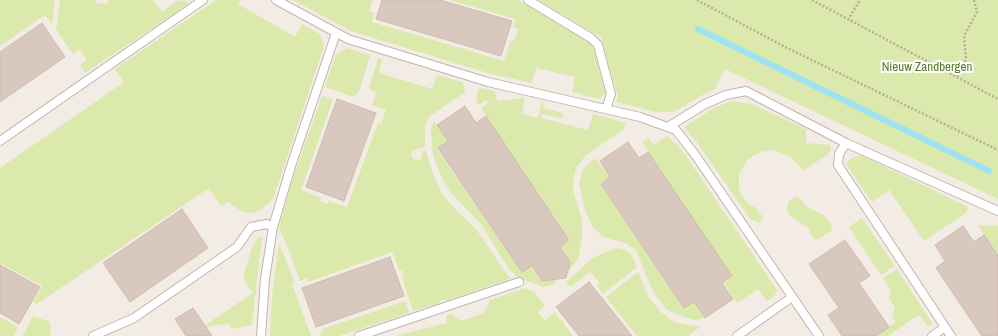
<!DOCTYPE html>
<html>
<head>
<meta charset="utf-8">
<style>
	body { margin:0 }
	canvas { display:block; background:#f3ece5 }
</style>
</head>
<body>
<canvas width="998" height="336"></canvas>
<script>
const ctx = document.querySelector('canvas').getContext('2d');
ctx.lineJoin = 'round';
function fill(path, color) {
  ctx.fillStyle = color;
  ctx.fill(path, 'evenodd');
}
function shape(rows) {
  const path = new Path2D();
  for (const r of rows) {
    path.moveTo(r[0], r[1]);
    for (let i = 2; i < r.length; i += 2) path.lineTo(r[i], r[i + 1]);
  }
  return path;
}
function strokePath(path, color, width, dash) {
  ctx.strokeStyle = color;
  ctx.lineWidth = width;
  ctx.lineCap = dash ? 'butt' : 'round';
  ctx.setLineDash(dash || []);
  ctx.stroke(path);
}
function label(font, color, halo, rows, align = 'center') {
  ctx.font = font + ' "Archivo Narrow",sans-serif';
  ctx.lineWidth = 4;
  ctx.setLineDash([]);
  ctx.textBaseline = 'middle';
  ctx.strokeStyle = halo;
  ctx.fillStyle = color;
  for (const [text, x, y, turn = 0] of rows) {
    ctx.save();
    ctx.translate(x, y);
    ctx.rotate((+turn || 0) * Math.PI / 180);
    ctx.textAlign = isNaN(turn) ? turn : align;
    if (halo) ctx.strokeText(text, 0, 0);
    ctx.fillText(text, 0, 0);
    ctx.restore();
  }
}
const green = shape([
	[0,0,55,0,52,24,45,15,0,46],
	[60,0,96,0,96,3,107,4,108,0,153,0,162,12,178,0,181,2,185,0,188,4,85,73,80,65,87,60,79,49,73,54,56,29],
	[216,0,241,0,238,4,295,37,302,24,320,34,324,46,273,199,260,210,252,213,243,212,228,202,221,206,209,188,37,304,33,302,42,286,0,263,0,168,124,82,115,69],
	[293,0,373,0,369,11,374,13,372,22,504,61,510,41,514,41,518,29,513,28,515,19,450,0,518,0,588,42,594,50,605,93,600,99,572,92,575,77,536,68,532,83,491,74,351,31],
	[539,0,998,0,998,199,725,69,716,86,718,88,706,93,674,112,656,112,616,102,618,96,601,37],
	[347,48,370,55,360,89,354,97,325,87,336,55],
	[378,58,382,59,379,73,432,89,437,75,462,82,465,89,464,93,430,116,425,125,425,147,413,150,411,154,413,159,419,160,422,157,422,151,426,151,433,174,442,194,454,208,476,229,510,279,445,301,444,299,439,301,440,303,413,311,402,278,404,277,402,270,399,270,392,252,308,282,307,278,300,281,288,248,279,228,290,187,322,96,333,99,301,190,321,198,320,201,327,204,329,201,347,207,378,123,381,124,386,110,372,105,376,92,369,89],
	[479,88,495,91,497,101,525,98,522,114,538,118,542,102,544,103,543,108,563,113,562,119,542,114,541,118,588,130,593,114,626,123,624,129,585,156,576,168,573,180,573,190,582,220,582,238,578,259,570,270,559,279,570,263,562,249,558,248,570,240,481,108,488,103,487,99,479,105,476,100],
	[733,101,754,105,806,129,806,143,830,145,831,149,828,154,804,170,789,156,774,150,762,151,748,159,739,174,739,191,749,205,756,208,763,217,760,223,750,219,696,141,684,127,715,107],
	[434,121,446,139,449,141,437,149,522,272,531,267,541,281,544,282,552,277,556,282,554,284,544,287,518,278,509,269,481,224,450,192,440,174,433,155,431,128],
	[667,136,682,150,777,290,775,295,767,301,758,289,737,303,724,283,732,277,642,142,649,138,654,145],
	[861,155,968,207,966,213,924,241,889,190,872,202,846,164,850,159],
	[595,158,610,178,601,184,684,308,694,302,704,318,696,320,690,319,667,310,653,292,636,250,625,243,603,237,592,226,585,210,579,183,583,169],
	[796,197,800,198,806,206,825,216,832,226,831,231,818,239,815,240,810,233,811,230,790,216,787,211,788,202],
	[862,218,895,266,881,275,849,227],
	[979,225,998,226,998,256,978,226],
	[262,236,252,325,231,329,229,323,201,328,253,293,243,278,251,250,258,238],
	[279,243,295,283,292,284,311,336,270,336,272,296],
	[617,248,626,250,631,254,637,267,603,294,597,286,600,283,590,272,570,287,566,282,594,257],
	[897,269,932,323,928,327,919,315,888,336,876,336,896,322,892,316,895,308,889,298,891,290,883,278],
	[638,272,649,298,662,313,674,322,700,327,688,336,637,336,606,297],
	[524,288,534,292,545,306,538,312,545,321,555,312,573,336,395,336,447,323,446,316,451,314,461,321,484,313,490,300],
	[405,301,409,313,339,336,320,336,323,329],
	[33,316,50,322,51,336,23,336],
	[0,317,18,327,14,336,0,336]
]);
const stream = shape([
	[698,29,989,171]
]);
const building = shape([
	[382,0,440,0,512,21,501,56,376,19,382,0],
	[42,23,65,57,0,102,0,52,42,23],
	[337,99,376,113,344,201,306,187,337,99],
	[465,106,476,123,486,116,569,240,560,247,570,262,566,278,542,281,532,266,522,272,438,148,448,141,437,125,465,106],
	[628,142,639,158,648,152,732,276,722,283,733,299,705,318,694,302,684,308,601,184,610,177,600,161,628,142],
	[182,209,208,248,130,302,103,263,182,209],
	[963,226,974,242,984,235,998,256,998,336,982,336,936,268,945,261,935,245,963,226],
	[845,240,870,276,859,283,889,327,876,336,842,336,828,315,839,308,809,264,845,240],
	[390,257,404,296,316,327,302,288,390,257],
	[0,265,40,287,19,324,0,313,0,265],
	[589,282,618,318,632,336,579,336,556,307,589,282],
	[193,308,212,336,186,336,175,319,193,308]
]);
const path = shape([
	[697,0,787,48,998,150],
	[812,0,998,99],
	[848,20,860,0],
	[957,76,966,59,964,36,977,12,974,0]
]);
const lane = shape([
	[276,0,348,39,488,82,640,117,676,130,696,156,819,336],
	[528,0,591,38,598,45,611,94,606,109],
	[668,127,705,104,726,95,746,91,846,143,998,211],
	[0,141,203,0],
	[846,143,839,154,838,165,951,336],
	[93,336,134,318,237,247,251,227,267,224,273,227],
	[261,336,265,279,273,227,291,166,336,33],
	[359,336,519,282],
	[737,336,792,297],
	[932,336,945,327]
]);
const parkNames = [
	["Nieuw Zandbergen",927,68]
];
fill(green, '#dbe9ac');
strokePath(stream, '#9fe3f3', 6);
fill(building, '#d8c8bd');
strokePath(building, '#d0bbad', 1);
strokePath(lane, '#c2b4aa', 10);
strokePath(path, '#c1aa98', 2.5, [2, 2]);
strokePath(lane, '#fff', 8);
label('13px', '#587a26', '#fff', parkNames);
</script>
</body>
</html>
